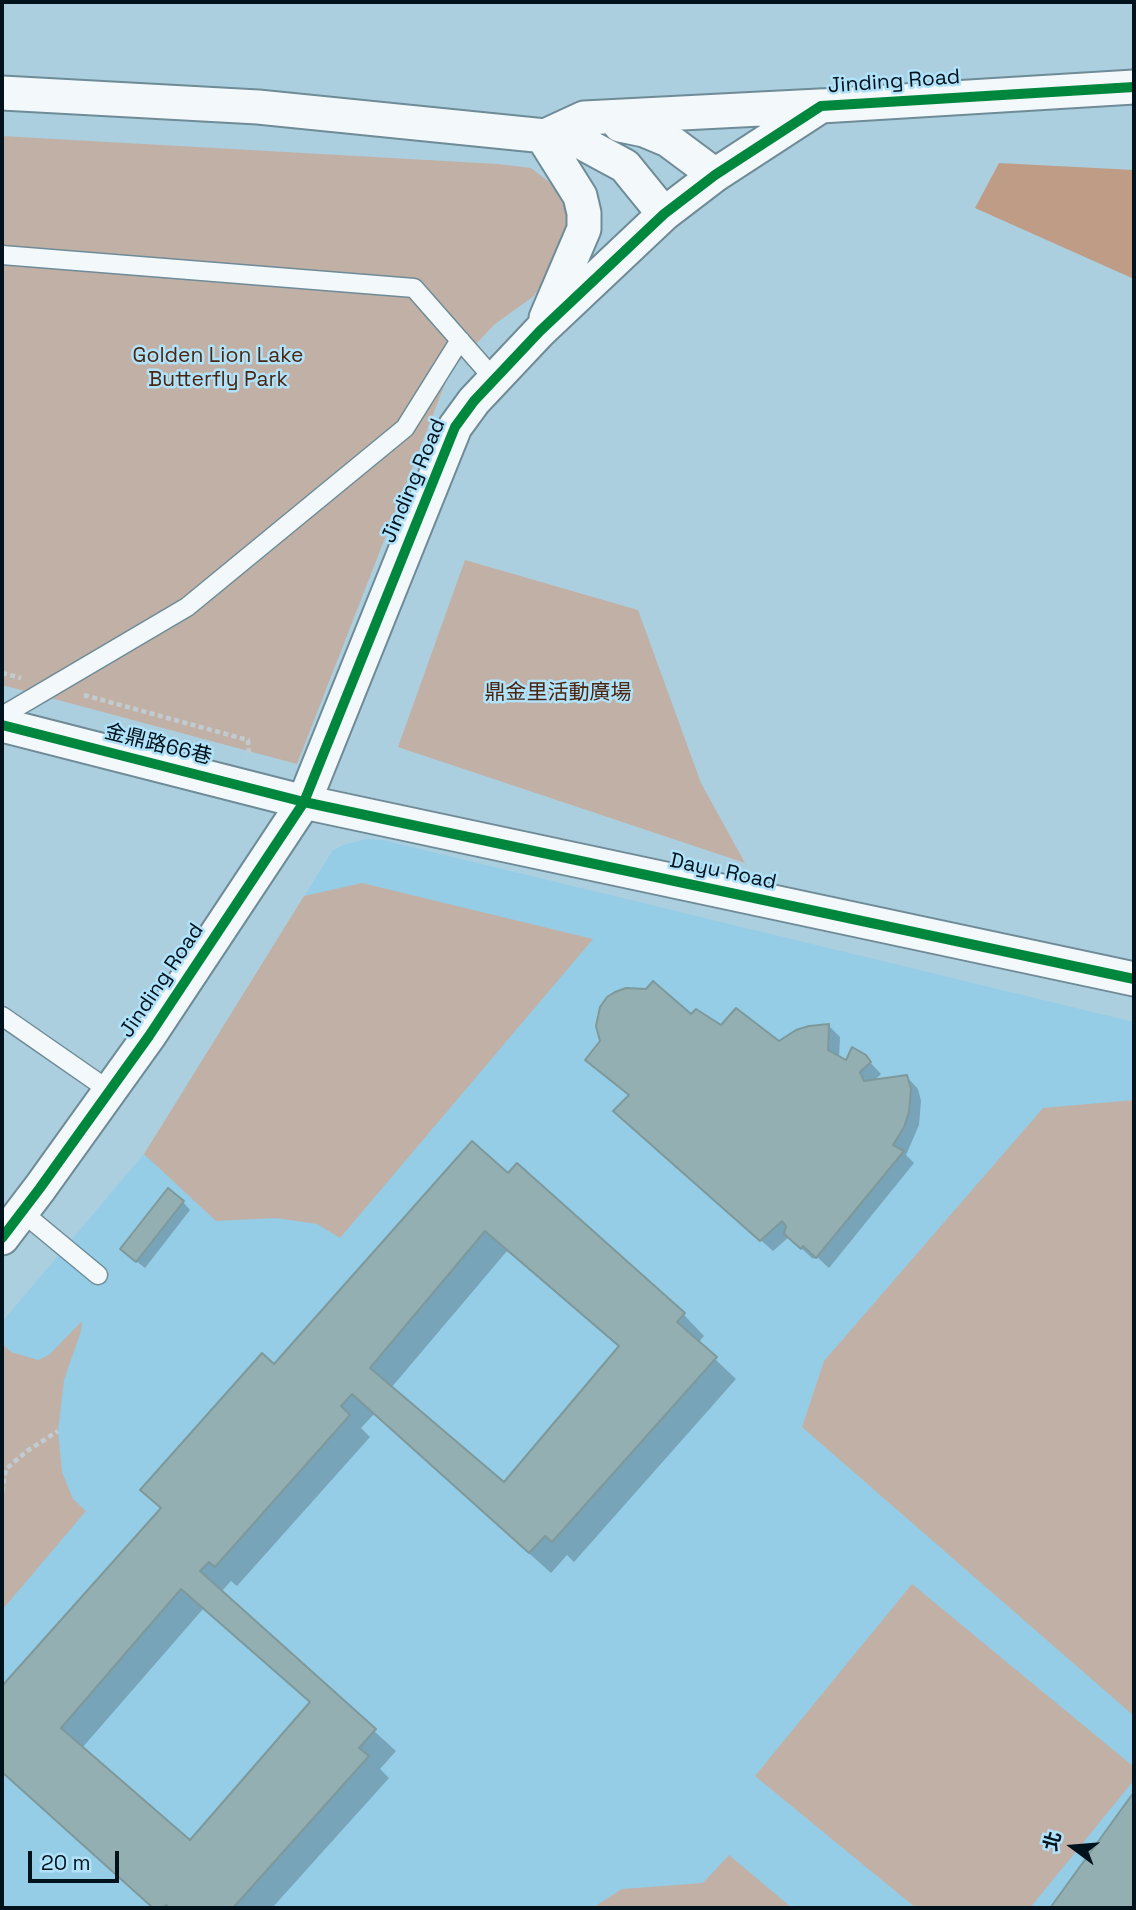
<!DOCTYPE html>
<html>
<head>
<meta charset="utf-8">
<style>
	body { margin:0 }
	#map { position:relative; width:1136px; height:1910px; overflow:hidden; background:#accfdf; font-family:"Space Grotesk","Noto Sans TC",sans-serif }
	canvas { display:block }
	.frame { position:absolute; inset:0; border:4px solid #00121c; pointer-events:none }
	.north { position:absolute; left:1038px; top:1812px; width:70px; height:70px; -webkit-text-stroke:5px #b0e2f9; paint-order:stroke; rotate:286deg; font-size:19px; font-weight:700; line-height:28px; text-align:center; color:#00121c }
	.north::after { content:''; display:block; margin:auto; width:24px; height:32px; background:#00121c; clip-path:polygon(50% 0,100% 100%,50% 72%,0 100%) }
	.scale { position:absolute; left:28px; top:1851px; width:91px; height:32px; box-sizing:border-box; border:4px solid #00121c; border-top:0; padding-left:9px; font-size:21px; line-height:24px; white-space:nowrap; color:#00121c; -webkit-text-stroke:5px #b0e2f9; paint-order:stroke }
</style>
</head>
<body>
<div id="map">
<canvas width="1136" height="1910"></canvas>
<div class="frame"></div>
<div class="north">北</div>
<div class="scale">20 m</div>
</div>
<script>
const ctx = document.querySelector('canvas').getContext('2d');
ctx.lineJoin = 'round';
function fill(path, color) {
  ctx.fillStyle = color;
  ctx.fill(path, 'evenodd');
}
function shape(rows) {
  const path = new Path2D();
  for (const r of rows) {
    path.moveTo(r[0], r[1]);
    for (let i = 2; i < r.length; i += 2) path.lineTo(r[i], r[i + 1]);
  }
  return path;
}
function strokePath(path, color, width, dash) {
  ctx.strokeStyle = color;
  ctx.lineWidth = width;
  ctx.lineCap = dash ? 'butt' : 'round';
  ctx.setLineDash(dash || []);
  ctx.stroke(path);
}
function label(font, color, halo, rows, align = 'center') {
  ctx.font = font + ' "Space Grotesk","Noto Sans TC",sans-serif';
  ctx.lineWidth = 5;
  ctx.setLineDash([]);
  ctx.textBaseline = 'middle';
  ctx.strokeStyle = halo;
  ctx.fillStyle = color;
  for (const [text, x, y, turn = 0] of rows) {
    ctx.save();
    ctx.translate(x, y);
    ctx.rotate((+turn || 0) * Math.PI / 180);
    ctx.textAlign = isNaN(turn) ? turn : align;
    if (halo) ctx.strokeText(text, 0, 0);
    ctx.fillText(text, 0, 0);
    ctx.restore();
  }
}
const built = shape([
	[367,839,383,840,1134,1022,1134,1908,2,1908,2,1322,154,1142,332,851,343,845]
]);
const green = shape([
	[2,136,498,164,531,168,553,185,565,201,569,222,560,254,534,296,495,324,450,371,297,764,2,685],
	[465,560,638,610,701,783,745,863,398,747],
	[362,883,593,939,340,1238,317,1224,276,1218,216,1221,144,1154,304,896],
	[1134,1100,1134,1716,802,1427,824,1361,1043,1108],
	[82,1321,81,1331,64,1380,58,1431,62,1472,73,1499,86,1511,2,1610,2,1344,11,1352,38,1360,49,1355],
	[912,1584,1134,1767,1134,1780,1030,1908,916,1908,755,1776],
	[729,1855,792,1908,592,1908,622,1889,703,1883]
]);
const forest = shape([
	[999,163,1134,170,1134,279,975,208]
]);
const shadow = shape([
	[691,1017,779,1043,829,1026,840,1037,839,1058,847,1062,865,1057,881,1074,873,1082,907,1077,918,1089,921,1101,919,1125,906,1155,914,1163,829,1268,816,1256,813,1259,789,1237,773,1251,627,1122,630,1096,587,1060],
	[517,1165,684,1315,704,1336,698,1343,736,1379,574,1562,567,1555,551,1573,374,1414,361,1428,370,1437,237,1586,231,1581,221,1592,396,1751,380,1769,389,1778,272,1908,153,1908,2,1771,2,1689,162,1509,143,1490,274,1366,508,1176],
	[507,1251,620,1348,504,1485,391,1388],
	[203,1609,311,1703,191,1843,82,1748],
	[183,1202,190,1210,145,1268,130,1256],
	[1134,1795,1134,1908,1052,1908]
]);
const building = shape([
	[653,981,691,1014,696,1009,721,1025,736,1008,779,1041,796,1030,809,1026,829,1024,828,1050,846,1060,852,1047,866,1055,871,1062,860,1072,864,1081,907,1075,911,1089,909,1112,904,1127,893,1145,904,1151,816,1258,803,1246,801,1249,784,1234,786,1226,782,1221,760,1241,613,1111,629,1095,585,1060,600,1041,596,1026,600,1007,607,997,615,992,626,988,646,989,653,981],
	[472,1141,508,1173,517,1163,685,1313,677,1322,717,1357,552,1542,545,1536,529,1553,352,1394,341,1406,350,1415,215,1567,209,1562,200,1571,376,1729,359,1748,369,1756,233,1908,170,1908,166,1905,162,1908,153,1908,2,1772,2,1686,161,1508,140,1490,262,1353,274,1364,472,1141],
	[485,1231,619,1346,504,1482,370,1368,485,1231],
	[181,1589,310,1702,190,1840,61,1728,181,1589],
	[168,1188,184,1201,136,1262,120,1249,168,1188],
	[1134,1792,1134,1908,1050,1908,1134,1792]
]);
const path = shape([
	[2,673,21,678],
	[84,695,248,740,249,757],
	[2,1492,6,1469,27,1451,58,1431]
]);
const lane = shape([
	[2,255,414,288,494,379],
	[2,716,187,607,405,428,460,340],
	[2,1016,110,1091],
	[22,1212,98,1275]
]);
const street = shape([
	[2,93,258,107,575,139,625,166,664,214],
	[620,125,644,130,668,140,715,175],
	[545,136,584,118,819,106],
	[543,137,580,196,584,213,584,229,546,318],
	[2,725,304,802,1134,979],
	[2,1238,40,1188,149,1036,304,802,455,427,474,401,540,331,664,214,715,175,821,106,1134,87]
]);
const cycleway = shape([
	[2,725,304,802,1134,979],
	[2,1238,40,1188,149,1036,304,802,455,427,474,401,540,331,664,214,715,175,821,106,1134,87]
]);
const streetNames = [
	["Jinding Road",894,82,-4],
	["Jinding Road",414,481,-67],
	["金鼎路66巷",158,745,14],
	["Dayu Road",723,872,12],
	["Jinding Road",162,981,-56]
];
const parkNames = [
	["Golden Lion Lake",218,356],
	["Butterfly Park",218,380],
	["鼎金里活動廣場",558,693]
];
fill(built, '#95cde6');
fill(green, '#c1b0a6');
fill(forest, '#bf9c86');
fill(shadow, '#0003');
fill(building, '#93afb1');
strokePath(building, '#7d999c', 2);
strokePath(lane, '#6e8b97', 21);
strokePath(street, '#6e8b97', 37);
strokePath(path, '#c1ccd1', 4.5, [5, 3.5]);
strokePath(lane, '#f3f8fa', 18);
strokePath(street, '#f3f8fa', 33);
strokePath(cycleway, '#00873e', 10);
label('21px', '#00121c', '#b0e2f9', streetNames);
label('21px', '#4b2510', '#b0e2f9', parkNames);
</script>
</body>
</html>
